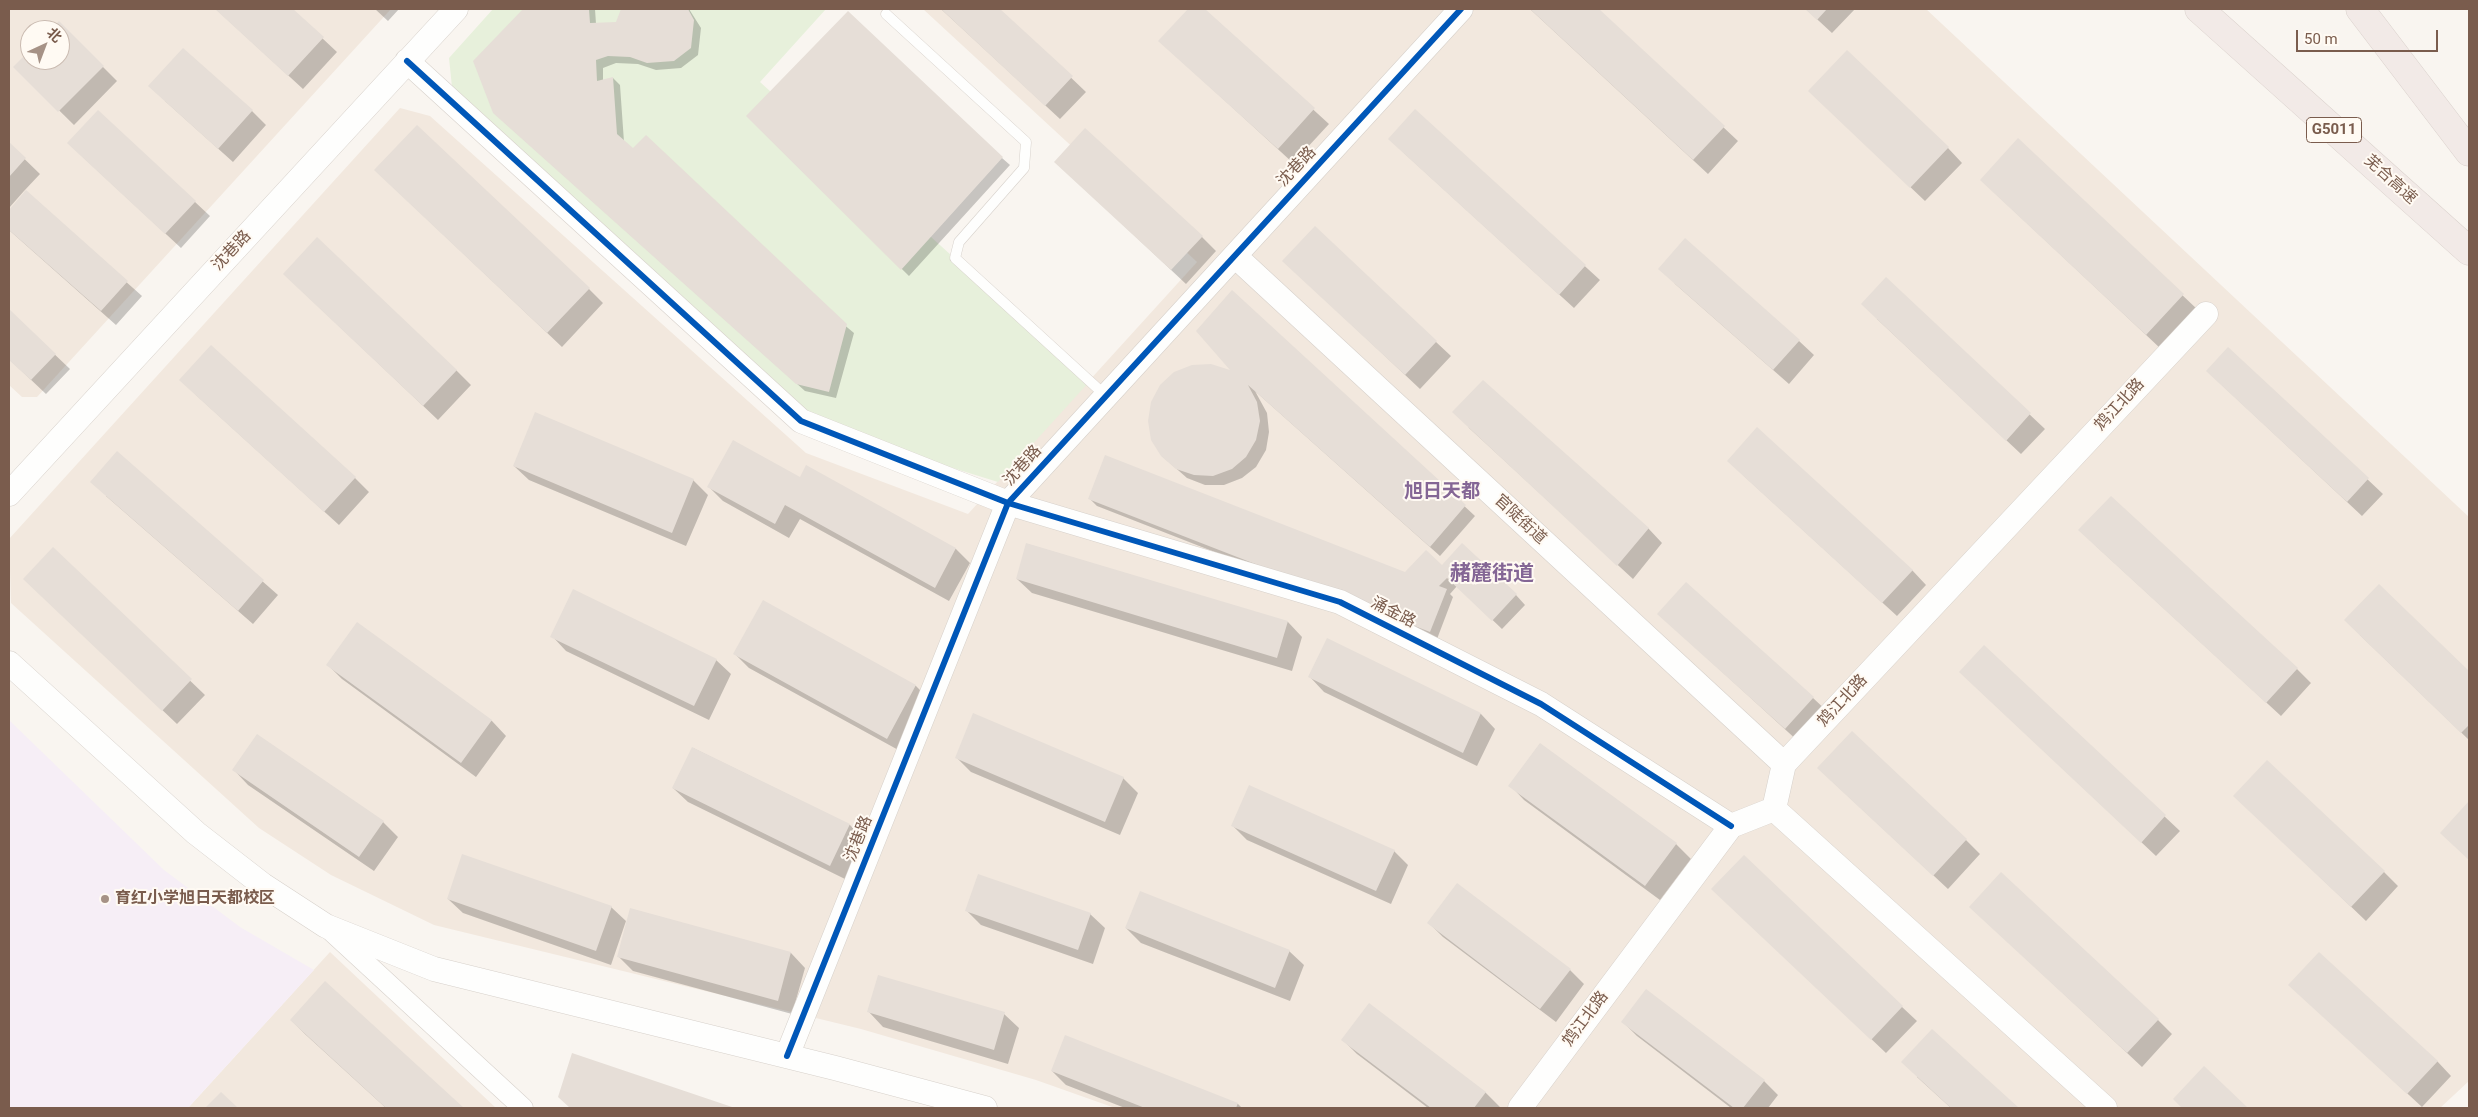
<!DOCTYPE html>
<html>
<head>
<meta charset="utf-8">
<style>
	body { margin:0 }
	#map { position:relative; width:2478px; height:1117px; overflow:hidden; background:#f9f5f0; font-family:Roboto,"Noto Sans SC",sans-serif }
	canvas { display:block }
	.frame { position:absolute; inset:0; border:10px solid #7a5c4d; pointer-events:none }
	.north { position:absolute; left:20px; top:20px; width:50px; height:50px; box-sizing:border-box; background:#fffaf3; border:1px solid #cabbb1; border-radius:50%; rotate:43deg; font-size:14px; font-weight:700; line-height:20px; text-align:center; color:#7a5c4d }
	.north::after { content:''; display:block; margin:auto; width:18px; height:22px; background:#a69286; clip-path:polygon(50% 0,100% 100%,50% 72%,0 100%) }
	.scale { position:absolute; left:2296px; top:30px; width:142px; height:22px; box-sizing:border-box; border:2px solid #7a5c4d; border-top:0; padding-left:6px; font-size:15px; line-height:18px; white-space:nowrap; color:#7a5c4d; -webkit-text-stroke:4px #fffaf3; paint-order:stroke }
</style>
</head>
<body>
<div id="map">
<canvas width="2478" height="1117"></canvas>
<div class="frame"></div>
<div class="north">北</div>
<div class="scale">50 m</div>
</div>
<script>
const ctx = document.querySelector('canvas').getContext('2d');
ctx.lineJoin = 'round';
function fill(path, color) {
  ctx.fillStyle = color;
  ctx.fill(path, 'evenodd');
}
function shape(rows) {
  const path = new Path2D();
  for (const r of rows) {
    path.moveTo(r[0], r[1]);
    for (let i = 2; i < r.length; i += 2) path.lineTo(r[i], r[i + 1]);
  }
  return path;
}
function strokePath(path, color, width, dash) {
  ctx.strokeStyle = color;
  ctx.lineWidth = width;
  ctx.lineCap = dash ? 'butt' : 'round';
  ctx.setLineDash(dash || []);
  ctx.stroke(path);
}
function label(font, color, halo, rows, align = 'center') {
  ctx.font = font + ' Roboto,"Noto Sans SC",sans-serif';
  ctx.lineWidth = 4;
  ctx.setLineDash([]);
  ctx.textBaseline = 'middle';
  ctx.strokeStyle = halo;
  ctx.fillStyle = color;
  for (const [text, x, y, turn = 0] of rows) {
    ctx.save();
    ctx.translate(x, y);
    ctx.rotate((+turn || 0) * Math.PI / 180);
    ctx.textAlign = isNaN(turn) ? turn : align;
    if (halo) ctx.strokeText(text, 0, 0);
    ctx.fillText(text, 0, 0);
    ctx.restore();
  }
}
const residential = shape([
	[9,9,391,9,37,397,22,397,9,385],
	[30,30,60,30,60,60,30,60],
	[923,9,1926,9,2469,517,2469,1081,2440,1108,1115,1108,1036,1080,861,1029,434,925,331,875,259,828,11,603,9,539,400,108,430,116,806,453,968,514,1197,262],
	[330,952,496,1108,188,1108]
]);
const education = shape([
	[9,720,164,870,240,927,314,970,188,1108,9,1108]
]);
const green = shape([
	[493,9,826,9,760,82,1090,381,998,482,801,421,452,87,449,58]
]);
const shadow = shape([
	[216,9,291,9,337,52,303,89],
	[375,9,399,9,388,21],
	[525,9,595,9,596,24,617,23,623,9,689,9,701,28,698,55,681,68,656,70,638,64,616,63,603,68,603,81,613,78,620,85,624,142,854,333,836,398,805,391,502,120,475,61],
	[941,9,999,9,1086,92,1060,119],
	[1189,9,1203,9,1329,124,1293,163,1160,41],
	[1530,9,1597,9,1738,141,1708,174],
	[1806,9,1855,9,1832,33],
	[59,23,117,81,74,125,15,67,30,52,30,60,60,60,60,30,52,30],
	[165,101,252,111,266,125,233,162],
	[1824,105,1948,148,1962,163,1925,201],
	[1415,111,1600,280,1574,308,1404,153],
	[747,116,1002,158,1010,165,909,276],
	[2018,140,2198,310,2161,349,1996,194],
	[9,144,40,174,24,191,142,296,116,325,9,230,9,212,26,193,24,191,9,208],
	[83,157,195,202,210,216,181,248],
	[1056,162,1202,237,1216,251,1186,284],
	[390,184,589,289,603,303,562,347],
	[1299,275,1436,342,1451,356,1420,389],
	[1886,279,2045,429,2021,454,1877,319],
	[1674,283,1799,341,1814,355,1789,384],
	[299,288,456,370,471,385,438,420],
	[1232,291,1475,516,1440,556,1255,391,1267,413,1269,432,1266,450,1256,467,1242,478,1224,485,1205,485,1187,478,1162,456,1234,373],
	[9,311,70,369,46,394,9,359],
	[2229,349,2383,494,2362,516,2222,385],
	[195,394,355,478,369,492,339,525],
	[1468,427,1648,528,1662,543,1633,579],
	[117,453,278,595,253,624,106,496],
	[514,466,693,480,708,495,686,546,529,480],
	[807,467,956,549,970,563,949,601,800,519,789,538,723,501,709,487,800,479],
	[1743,475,1912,570,1926,585,1897,616],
	[1090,499,1410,576,1442,566,1516,595,1525,605,1502,629,1457,586,1450,594,1453,597,1437,639,1097,506],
	[1027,544,1288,622,1302,637,1292,671,1032,593,1017,579],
	[2095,545,2297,669,2311,683,2281,716],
	[53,549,205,695,177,724,39,593],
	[2379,586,2469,673,2469,740,2360,635],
	[764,602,916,686,930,700,902,752,749,668,735,654],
	[1659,614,1813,698,1828,712,1800,743],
	[357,624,492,721,506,736,476,777,342,679,328,665],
	[552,636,716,660,731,674,709,720,566,651],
	[1328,640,1481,714,1495,729,1477,766,1324,692,1310,677],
	[1984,647,2180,831,2156,856,1975,686],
	[1540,744,1676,844,1691,859,1660,900,1524,800,1510,785],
	[693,748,850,825,864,840,845,879,688,802,673,788],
	[956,757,1123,778,1138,793,1120,835,971,772],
	[234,770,383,822,398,837,374,871,248,785],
	[1833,782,1966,840,1980,854,1948,889],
	[2469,803,2469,859,2442,833],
	[2250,810,2384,872,2398,886,2366,921],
	[1233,826,1394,851,1408,865,1391,904,1247,840],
	[448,899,611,907,626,921,611,965,463,913],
	[1728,903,1902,1007,1917,1021,1886,1053],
	[631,909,791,953,805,968,792,1014,633,971,619,957],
	[967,911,1090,914,1105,928,1093,964,981,925],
	[1986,921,2158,1020,2172,1034,2142,1067],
	[1429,923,1570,970,1584,984,1556,1022,1443,937],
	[1126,928,1289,951,1304,965,1290,1001,1141,943],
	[325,983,462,1108,386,1108,306,1035,291,1020],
	[2305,999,2437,1061,2451,1076,2422,1107],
	[869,1012,1004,1014,1019,1028,1008,1064,883,1027],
	[1623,1022,1764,1081,1778,1095,1768,1108,1731,1108,1637,1036],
	[1932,1030,2017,1108,1951,1108,1917,1077],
	[1342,1039,1485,1092,1500,1107,1428,1108,1357,1054],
	[573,1055,732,1108,571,1108,559,1097],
	[2204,1068,2246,1108,2183,1108,2174,1099],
	[1052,1071,1238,1104,1242,1108,1125,1108,1066,1085]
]);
const building = shape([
	[215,9,293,9,324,37,288,76],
	[523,9,589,9,590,23,616,22,621,9,688,9,694,20,691,48,674,61,647,63,630,57,608,56,596,60,597,81,613,77,617,134,633,148,646,135,847,324,829,392,796,384,493,113,473,61],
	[941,9,1000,9,1073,76,1045,106],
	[1188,9,1205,9,1315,108,1278,149,1158,41],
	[1530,9,1599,9,1725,126,1693,160],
	[1805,9,1827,9,1817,20],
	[848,11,1003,157,901,270,746,116],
	[59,21,104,66,58,112,13,67,30,50,30,60,60,60,60,30,50,30],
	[183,48,253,110,218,149,148,86],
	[1847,50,1949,147,1910,188,1808,91],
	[1415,109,1586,265,1559,295,1388,139],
	[98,110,196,201,165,234,67,143],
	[417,125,590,288,547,333,374,170],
	[1085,128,1203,236,1171,270,1054,162],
	[2018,138,2184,294,2146,335,1980,180],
	[9,142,26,158,9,177],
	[26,190,128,281,101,311,9,230,9,210],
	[1315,226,1437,341,1405,375,1282,261],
	[317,237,457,370,423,406,283,274],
	[1685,238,1800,340,1773,370,1658,269],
	[1886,277,2031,413,2006,441,1861,304],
	[1232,290,1466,505,1430,547,1248,385,1257,402,1260,421,1256,440,1246,457,1232,469,1213,476,1194,475,1176,469,1161,456,1151,440,1148,421,1151,402,1160,385,1174,372,1192,365,1211,364,1230,370,1196,331],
	[9,309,56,354,31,380,9,360],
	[211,345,356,477,324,512,179,380],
	[2228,347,2369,478,2347,502,2206,371],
	[1483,380,1649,528,1617,566,1452,412],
	[535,412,694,479,672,533,513,466],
	[1757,427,1913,570,1882,603,1727,461],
	[733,440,800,477,806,465,956,548,935,588,785,505,775,524,707,487],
	[117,451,264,580,238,611,90,482],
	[1105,455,1405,572,1426,550,1442,565,1462,543,1517,594,1492,621,1447,578,1439,586,1447,589,1430,632,1088,499],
	[2111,496,2298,668,2266,703,2078,530],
	[1026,543,1288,621,1277,658,1016,579],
	[53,547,192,679,162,711,23,579],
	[1686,582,1814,697,1785,729,1657,614],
	[2379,584,2469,671,2469,725,2461,733,2344,620],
	[573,589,717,659,694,706,550,637],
	[763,600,916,685,887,739,733,654],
	[357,622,492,720,461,763,326,665],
	[1327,638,1481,713,1463,753,1308,677],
	[1984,645,2166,815,2141,843,1959,672],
	[973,713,1124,777,1105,822,955,758],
	[1852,731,1967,839,1933,876,1817,768],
	[257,734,384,821,359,857,232,770],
	[1540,743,1677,843,1645,886,1508,786],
	[692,747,850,824,830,866,672,788],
	[2267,760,2385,871,2351,907,2233,796],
	[1249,785,1395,850,1376,891,1231,826],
	[2469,801,2469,860,2440,833],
	[462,854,612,906,596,951,447,899],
	[1744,855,1903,1006,1871,1040,1711,889],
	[2001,872,2159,1019,2127,1053,1969,907],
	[978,874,1091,913,1078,950,965,911],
	[1457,883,1571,969,1540,1009,1427,923],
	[1140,891,1290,950,1275,988,1125,928],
	[630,908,791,952,778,1001,617,957],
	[2319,952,2438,1061,2407,1094,2288,985],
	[878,975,1005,1012,994,1050,867,1012],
	[325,981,464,1108,386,1108,290,1020],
	[1646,989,1765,1080,1743,1108,1734,1108,1621,1022],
	[1369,1003,1486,1092,1474,1108,1431,1108,1341,1040],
	[1932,1029,2019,1108,1951,1108,1901,1062],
	[1065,1035,1238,1103,1236,1108,1145,1108,1051,1071],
	[572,1053,735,1108,570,1108,558,1097],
	[2204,1066,2248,1108,2182,1108,2173,1099],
	[221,1092,238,1108,205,1108]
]);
const service = shape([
	[886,14,1026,142,1024,168,959,242,955,258,1106,396]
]);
const minor = shape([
	[331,931,523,1108]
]);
const tertiary = shape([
	[407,61,801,421,1008,503,1340,602,1541,704,1731,826],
	[1235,256,1784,764],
	[9,494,456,9],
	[9,663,196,833,263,885,326,926,434,969,835,1068,985,1108],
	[1774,809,2105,1108],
	[787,1056,1008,503,1461,9],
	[1520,1108,1731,826,1774,809,1784,764,2206,314]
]);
const motorway = shape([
	[2199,9,2469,251],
	[2360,9,2469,152]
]);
const cycleway = shape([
	[407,61,801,421,1008,503,1340,602,1541,704,1731,826],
	[787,1056,1008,503,1461,9]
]);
const markers = [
	[105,899,5,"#a69286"]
];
const shields = [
	[2334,130,55]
];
const shieldNames = [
	["G5011",2334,130]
];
const streetNames = [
	["沈巷路",1297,167,-47],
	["芜合高速",2390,180,42],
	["沈巷路",232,251,-47],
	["鸩江北路",2120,405,-47],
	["沈巷路",1023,466,-48],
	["官陡街道",1520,520,43],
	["涌金路",1393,613,27],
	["鸩江北路",1843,701,-47],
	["沈巷路",859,839,-68],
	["鸩江北路",1586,1019,-53]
];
const poiNames = [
	["育红小学旭日天都校区",115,899]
];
const quarterNames = [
	["旭日天都",1442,492]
];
const districtNames = [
	["赭麓街道",1492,575]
];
fill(residential, '#f2e8de');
fill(education, '#f6eef6');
fill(green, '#e7f0db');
fill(shadow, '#0003');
fill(building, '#e6ded7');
strokePath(service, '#d7d1cb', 11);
strokePath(minor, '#d7d1cb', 21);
strokePath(tertiary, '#d7d1cb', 25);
strokePath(motorway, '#dad1cc', 29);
strokePath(service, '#fefefd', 10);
strokePath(minor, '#fefefd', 20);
strokePath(tertiary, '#fefefd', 24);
strokePath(motorway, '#f2eae7', 28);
strokePath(cycleway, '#0057b8', 6);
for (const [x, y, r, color] of markers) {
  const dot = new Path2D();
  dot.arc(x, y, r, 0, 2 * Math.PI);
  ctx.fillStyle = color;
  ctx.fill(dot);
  strokePath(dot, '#fffaf3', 2);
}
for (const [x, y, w] of shields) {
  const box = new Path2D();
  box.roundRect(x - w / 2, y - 12.5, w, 25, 4);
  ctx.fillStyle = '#fffaf3';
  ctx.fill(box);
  strokePath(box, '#7a5c4d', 1);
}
label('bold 15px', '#7a5c4d', null, shieldNames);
label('16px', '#7a5c4d', '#fffaf3', streetNames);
label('bold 16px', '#7a5c4d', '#fffaf3', poiNames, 'left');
label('bold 19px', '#846695', '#fffaf3', quarterNames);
label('bold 21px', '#846695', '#fffaf3', districtNames);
</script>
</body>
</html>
